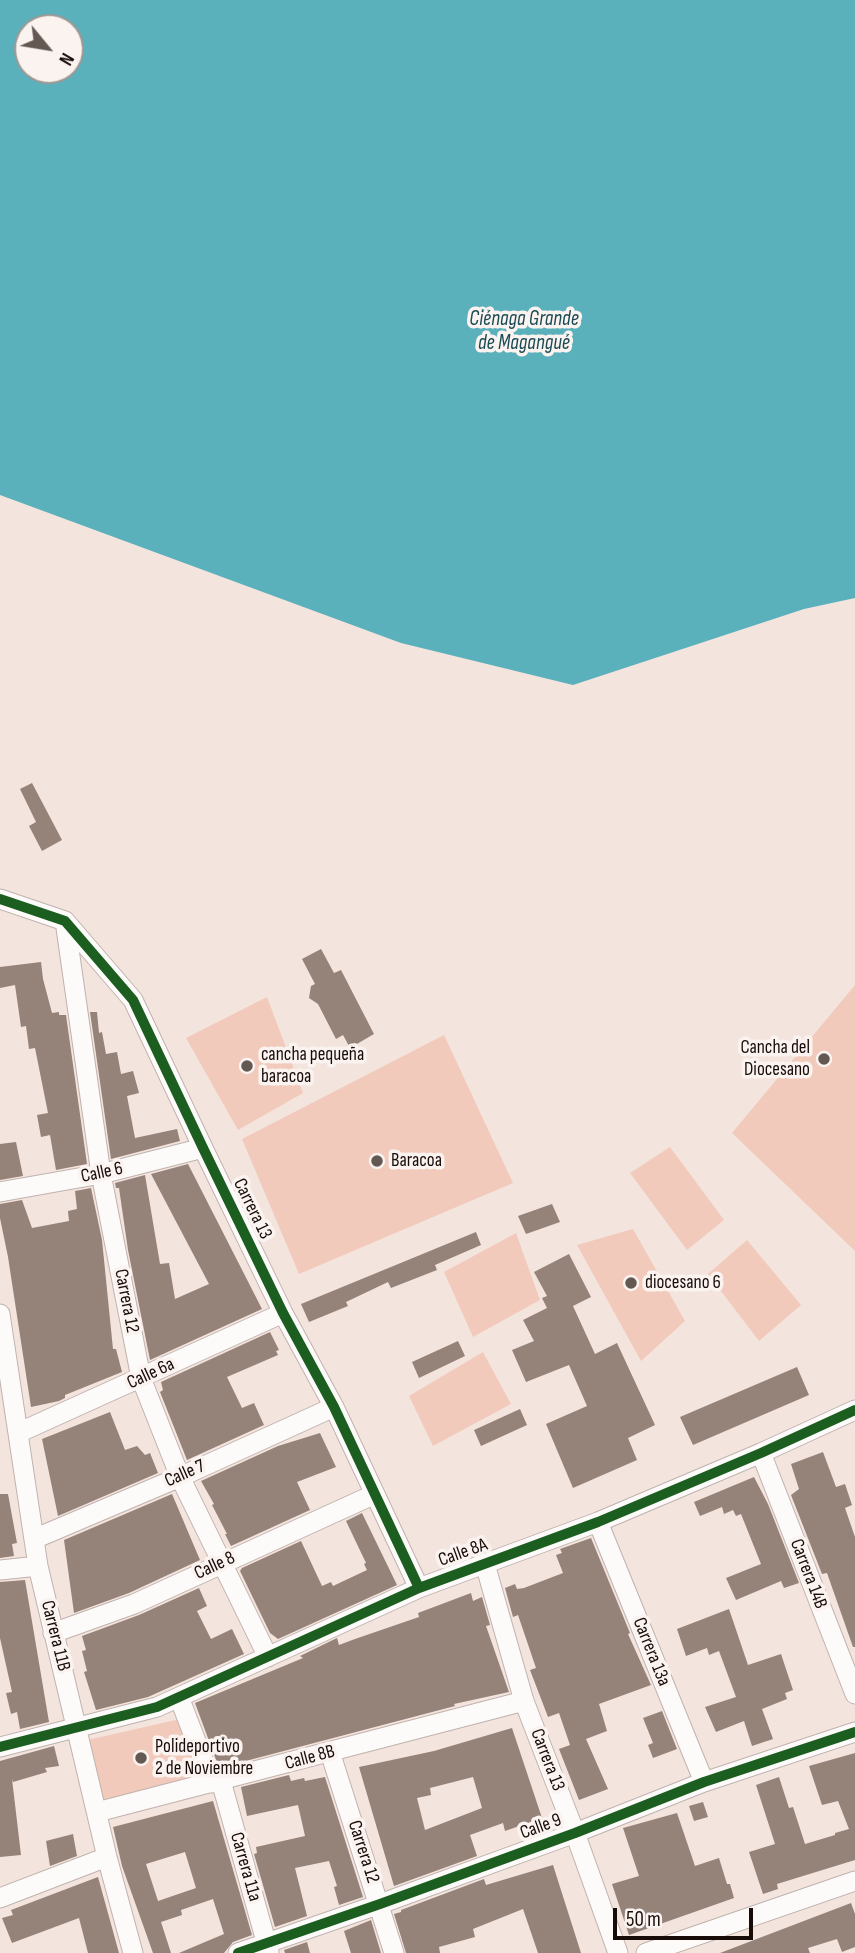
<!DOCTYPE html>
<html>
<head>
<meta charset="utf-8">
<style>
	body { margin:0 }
	#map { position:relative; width:855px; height:1953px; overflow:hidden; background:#f4e4de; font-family:"Sofia Sans Condensed",sans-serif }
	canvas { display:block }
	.north { position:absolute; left:14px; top:14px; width:70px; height:70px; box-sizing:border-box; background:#faf3f0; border:2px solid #9f9793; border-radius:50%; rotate:120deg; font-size:19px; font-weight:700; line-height:28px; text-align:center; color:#170c08 }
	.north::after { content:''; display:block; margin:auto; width:24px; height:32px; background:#645853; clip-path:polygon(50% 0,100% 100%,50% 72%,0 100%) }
	.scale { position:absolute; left:613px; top:1908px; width:140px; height:32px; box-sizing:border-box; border:4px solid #170c08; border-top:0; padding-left:9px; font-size:21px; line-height:24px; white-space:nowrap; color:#170c08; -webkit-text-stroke:5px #faf3f0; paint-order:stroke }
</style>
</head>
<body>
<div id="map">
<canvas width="855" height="1953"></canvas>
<div class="north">N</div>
<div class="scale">50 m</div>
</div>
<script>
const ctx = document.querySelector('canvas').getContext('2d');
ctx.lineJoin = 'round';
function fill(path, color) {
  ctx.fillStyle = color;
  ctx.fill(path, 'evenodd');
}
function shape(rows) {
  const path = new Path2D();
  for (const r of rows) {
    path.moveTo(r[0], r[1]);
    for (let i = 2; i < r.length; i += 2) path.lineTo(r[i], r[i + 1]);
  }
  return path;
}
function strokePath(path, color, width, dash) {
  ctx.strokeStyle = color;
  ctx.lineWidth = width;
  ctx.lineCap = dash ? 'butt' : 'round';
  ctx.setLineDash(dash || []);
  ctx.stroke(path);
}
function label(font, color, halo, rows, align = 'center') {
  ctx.font = font + ' "Sofia Sans Condensed",sans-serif';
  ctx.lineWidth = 7;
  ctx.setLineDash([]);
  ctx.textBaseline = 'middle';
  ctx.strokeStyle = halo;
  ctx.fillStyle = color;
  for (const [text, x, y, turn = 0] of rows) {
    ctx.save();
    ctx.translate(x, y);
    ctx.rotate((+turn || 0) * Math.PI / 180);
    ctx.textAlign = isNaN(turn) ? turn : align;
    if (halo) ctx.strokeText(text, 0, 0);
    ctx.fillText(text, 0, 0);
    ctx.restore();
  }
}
const green = shape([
	[855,985,855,1251,732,1133],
	[267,997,303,1093,238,1130,186,1038],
	[444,1035,513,1183,299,1274,242,1139],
	[670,1147,724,1220,687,1250,630,1173],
	[633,1229,685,1321,641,1361,577,1245],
	[516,1233,540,1300,473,1337,444,1272],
	[747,1240,801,1305,759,1341,708,1274],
	[483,1352,511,1404,433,1446,409,1396],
	[180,1719,200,1776,99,1808,83,1741]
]);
const water = shape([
	[0,0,855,0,855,598,804,609,573,685,401,643,0,495],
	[28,28,70,28,70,70,28,70]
]);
const building = shape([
	[32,783,62,840,42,851,29,826,36,822,20,789],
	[321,949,334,973,341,970,374,1034,350,1048,343,1035,336,1039,318,1004,309,998,311,986,315,984,302,959],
	[41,962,43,979,52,1013,59,1012,59,1015,66,1015,87,1164,56,1170,50,1135,41,1137,37,1115,48,1113,35,1048,29,1049,26,1026,21,1027,15,985,0,988,0,967],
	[90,1012,97,1012,99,1033,102,1032,106,1054,117,1052,121,1074,133,1071,139,1093,127,1096,135,1138,177,1129,180,1141,111,1159],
	[16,1142,23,1176,0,1180,0,1144],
	[188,1164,262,1309,150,1360,128,1250,119,1188,116,1188,115,1183,145,1175,160,1264,169,1263,175,1299,209,1284,151,1174],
	[91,1188,102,1240,113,1349,116,1349,122,1372,65,1395,65,1398,59,1401,31,1407,8,1257,0,1218,0,1204,22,1200,32,1228,69,1221,68,1211,77,1209,75,1191],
	[552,1204,560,1222,526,1234,518,1216],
	[476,1232,481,1245,435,1265,437,1270,391,1288,388,1282,346,1302,348,1306,309,1322,301,1304],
	[569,1254,591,1297,573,1306,595,1354,617,1343,655,1425,628,1438,637,1460,573,1488,546,1424,587,1406,569,1365,526,1382,512,1350,534,1341,523,1320,547,1308,542,1298,547,1296,534,1272],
	[270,1332,279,1350,276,1351,278,1355,227,1377,242,1408,254,1403,264,1425,187,1460,160,1392,163,1390,161,1382],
	[458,1341,465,1356,419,1378,412,1362],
	[797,1367,809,1395,693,1445,680,1417],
	[520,1409,527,1425,481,1446,474,1430],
	[110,1412,125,1450,137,1446,145,1455,150,1453,158,1473,58,1516,42,1439],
	[320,1433,336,1467,297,1482,310,1510,231,1546,225,1534,227,1534,212,1505,214,1504,201,1481,278,1446],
	[823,1452,836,1487,845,1484,852,1505,845,1508,855,1537,855,1647,853,1647,827,1573,822,1574,791,1495,799,1489,791,1464],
	[754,1477,768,1504,799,1583,784,1588,781,1581,736,1600,726,1578,761,1564,741,1514,736,1516,733,1510,724,1514,722,1507,700,1516,694,1502],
	[0,1494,8,1494,17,1543,12,1544,14,1556,0,1558],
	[172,1494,200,1560,129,1593,74,1613,64,1540],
	[362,1513,397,1585,278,1639,270,1633,240,1571,242,1568,301,1541,322,1586,331,1582,333,1586,367,1570,364,1564,366,1563,346,1521],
	[591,1538,630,1633,628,1634,651,1685,599,1704,607,1731,586,1739,608,1789,579,1800,559,1749,570,1745,559,1713,548,1717,530,1670,536,1668,518,1615,513,1617,505,1588,515,1584,517,1589,524,1588,563,1573,556,1555,562,1553,560,1549],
	[25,1580,49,1722,20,1729,17,1712,11,1714,6,1693,12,1692,0,1638,0,1582],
	[199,1588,207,1606,197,1611,211,1639,232,1629,244,1654,148,1697,96,1710,84,1672,87,1671,82,1651,86,1650,82,1636,139,1615],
	[471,1593,473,1601,482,1597,490,1625,486,1626,509,1692,454,1704,455,1706,219,1768,195,1703,303,1658,300,1656,337,1638,339,1645,355,1639,419,1617,418,1613],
	[729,1609,748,1665,781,1654,793,1690,785,1693,787,1699,762,1709,773,1739,752,1746,744,1721,716,1732,705,1707,736,1697,719,1651,709,1655,707,1648,686,1656,677,1629],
	[662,1711,677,1749,653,1758,648,1745,653,1743,643,1718],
	[512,1728,542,1818,505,1831,503,1823,470,1835,477,1856,394,1886,359,1767,434,1751],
	[473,1777,482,1808,425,1830,417,1798,431,1795,430,1788],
	[54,1746,59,1766,45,1768,47,1772,13,1782,12,1779,21,1855,0,1857,0,1761],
	[855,1753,855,1860,777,1884,778,1889,763,1894,749,1852,775,1844,756,1785,779,1777,789,1808,793,1807,805,1844,835,1835,835,1833,849,1829,838,1801,822,1805,809,1766],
	[289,1775,291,1781,304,1778,305,1781,325,1777,363,1897,339,1905,334,1887,337,1886,329,1861,295,1868,307,1916,275,1927,254,1854,257,1853,256,1847,305,1836,298,1805,247,1816,241,1787],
	[213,1801,252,1935,233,1942,224,1953,179,1953,224,1934,213,1899,181,1910,182,1915,161,1922,171,1953,153,1953,122,1866,113,1827],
	[185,1852,196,1888,158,1901,146,1864],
	[703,1802,708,1817,694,1821,689,1806],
	[677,1813,695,1866,719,1858,727,1884,730,1884,734,1898,629,1935,612,1884,639,1876,623,1828],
	[73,1834,77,1856,50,1866,46,1841],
	[553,1865,581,1953,538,1953,523,1909,473,1929,475,1937,439,1947,440,1953,406,1953,394,1914,401,1912,401,1910,484,1879,486,1885],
	[98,1877,119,1953,88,1953,79,1918,12,1943,2,1918,13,1915,11,1910],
	[851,1903,855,1914,855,1947,842,1952,837,1939,808,1948,810,1953,720,1953],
	[371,1920,381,1953,351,1953,344,1931],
	[307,1942,310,1953,285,1953,284,1950]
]);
const minor = shape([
	[0,899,65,921,133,1000,203,1148,283,1313,334,1407,419,1588],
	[65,921,101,1174,141,1378,180,1477,268,1657],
	[0,1192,101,1174,203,1148],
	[0,1314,38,1566,107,1857,133,1953],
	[18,1433,283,1313],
	[761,1453,855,1694],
	[598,1522,704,1782],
	[34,1539,180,1477,334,1407],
	[485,1564,524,1701,575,1833,618,1953],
	[0,1570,38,1566],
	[53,1633,134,1604,375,1494],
	[179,1697,212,1783],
	[0,1747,157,1707,419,1588,598,1522,761,1453,855,1410],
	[330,1752,394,1953],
	[221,1781,269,1952],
	[97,1812,524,1701],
	[0,1898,107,1857],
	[238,1953,380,1904,575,1833,704,1782,855,1732],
	[646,1953,855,1881]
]);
const cycleway = shape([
	[0,899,65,921,133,1000,203,1148,283,1313,334,1407,419,1588],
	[0,1747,157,1707,419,1588,598,1522,761,1453,855,1410],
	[238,1953,380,1904,575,1833,704,1782,855,1732]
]);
const markers = [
	[824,1059,7,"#645853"],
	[247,1066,7,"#645853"],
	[377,1161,7,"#645853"],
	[631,1283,7,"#645853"],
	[141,1758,7,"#645853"]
];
const poiNames = [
	["Cancha del",810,1048,"right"],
	["Diocesano",810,1070,"right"],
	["cancha pequeña",261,1055],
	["baracoa",261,1077],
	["Baracoa",391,1161],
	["diocesano 6",645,1283],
	["Polideportivo",155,1747],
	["2 de Noviembre",155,1769]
];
const streetNames = [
	["Calle 6",102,1173,-12],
	["Carrera 13",252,1209,64],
	["Carrera 12",126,1301,79],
	["Calle 6a",151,1374,-25],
	["Calle 7",185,1474,-24],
	["Calle 8A",463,1553,-20],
	["Calle 8",215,1566,-25],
	["Carrera 14B",808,1574,69],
	["Carrera 11B",55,1636,76],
	["Carrera 13a",651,1652,68],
	["Calle 8B",310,1758,-15],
	["Carrera 13",547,1760,69],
	["Calle 9",541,1827,-20],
	["Carrera 12",363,1852,72],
	["Carrera 11a",245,1867,74]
];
const waterNames = [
	["Ciénaga Grande",524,320],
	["de Magangué",524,344]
];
fill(green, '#f2cabb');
fill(water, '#5ab0bb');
fill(building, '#958278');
strokePath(minor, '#c0b2ae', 21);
strokePath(minor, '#fdfbfa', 19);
strokePath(cycleway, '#1b5e20', 10);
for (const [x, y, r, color] of markers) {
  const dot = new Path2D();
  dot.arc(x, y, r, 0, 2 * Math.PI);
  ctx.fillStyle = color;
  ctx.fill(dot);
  strokePath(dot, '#faf3f0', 2.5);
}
label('19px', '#170c08', '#faf3f0', poiNames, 'left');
label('19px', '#170c08', '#faf3f0', streetNames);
label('italic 21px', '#1a4b54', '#faf3f0', waterNames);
</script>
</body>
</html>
